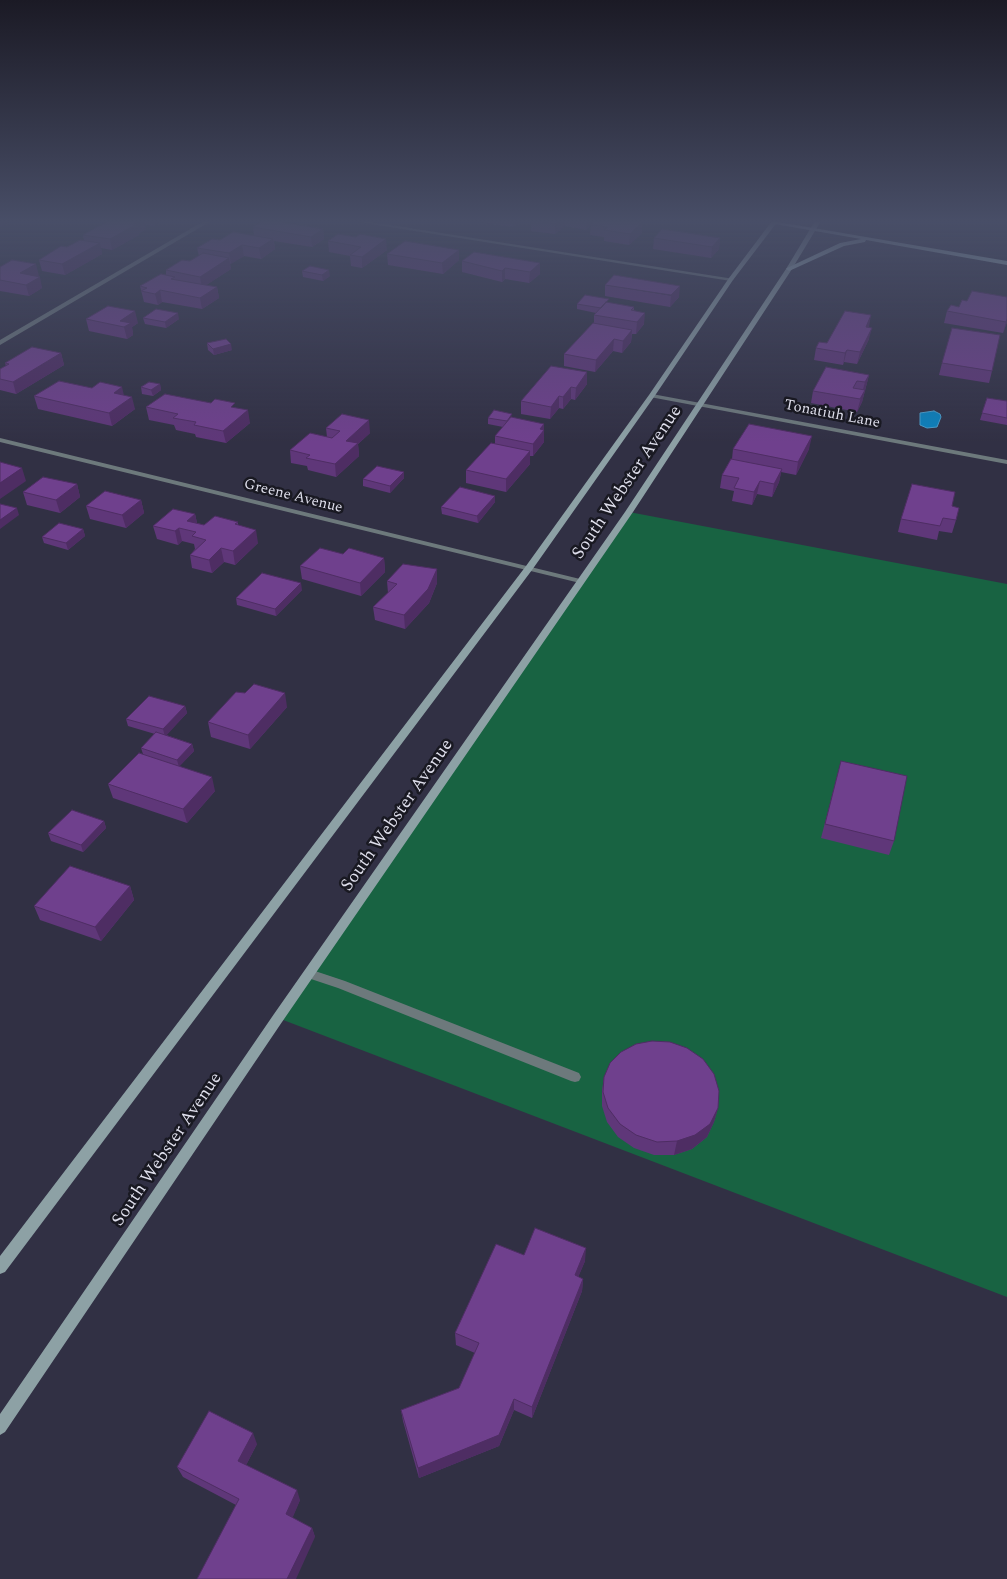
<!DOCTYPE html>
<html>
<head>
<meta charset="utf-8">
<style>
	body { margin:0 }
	canvas { display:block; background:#313044 }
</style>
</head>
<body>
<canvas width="1007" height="1579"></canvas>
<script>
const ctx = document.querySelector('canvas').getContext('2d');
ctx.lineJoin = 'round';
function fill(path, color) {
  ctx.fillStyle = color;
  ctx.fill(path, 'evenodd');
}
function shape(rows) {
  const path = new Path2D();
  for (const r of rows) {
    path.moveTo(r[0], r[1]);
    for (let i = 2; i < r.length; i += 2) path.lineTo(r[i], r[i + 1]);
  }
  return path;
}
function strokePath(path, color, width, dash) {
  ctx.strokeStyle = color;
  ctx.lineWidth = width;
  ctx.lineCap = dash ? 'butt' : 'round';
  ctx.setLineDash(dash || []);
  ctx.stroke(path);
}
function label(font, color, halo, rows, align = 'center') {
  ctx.font = font + ' Spectral,serif';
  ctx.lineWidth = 5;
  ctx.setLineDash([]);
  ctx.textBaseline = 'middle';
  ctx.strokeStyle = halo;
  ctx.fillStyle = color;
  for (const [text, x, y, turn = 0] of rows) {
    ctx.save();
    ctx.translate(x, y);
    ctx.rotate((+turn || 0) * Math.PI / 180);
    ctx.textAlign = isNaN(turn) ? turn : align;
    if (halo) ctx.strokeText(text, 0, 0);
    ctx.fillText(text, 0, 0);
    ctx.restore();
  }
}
const green = shape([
	[629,512,1007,584,1007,1297,278,1018]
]);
const water = shape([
	[934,411,940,414,941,417,937,427,927,428,920,425,920,413,934,411]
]);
const service = shape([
	[309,969,345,981,579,1073,581,1077,579,1081,575,1082,571,1081,338,988,305,977,303,974,305,971,309,969]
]);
const minor = shape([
	[204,221,211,221,0,345,0,340,204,221],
	[352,221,365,221,734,279,731,281,352,221],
	[652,394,1007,460,1007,464,650,397,650,395,652,394],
	[0,438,580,579,584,581,580,583,0,442,0,438]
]);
const secondary = shape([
	[772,221,778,221,733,280,654,397,532,570,5,1272,0,1274,0,1256,526,566,649,395,729,278,772,221],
	[815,221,821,221,792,269,633,512,282,1022,5,1432,0,1435,0,1414,274,1014,625,512,786,269,815,221]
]);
const primary = shape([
	[772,221,1007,261,1007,265,866,240,865,242,844,246,789,271,786,269,787,268,840,243,861,239,775,224,772,221]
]);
const motorway = shape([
	[769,221,778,221,779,222,775,224,769,221]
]);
const wall = shape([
	[108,221,161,221,153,226,145,224,146,229,139,233,139,235,112,250,101,248,102,254,65,275,42,271,39,260,67,247,84,241,83,235],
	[473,221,521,221,513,227],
	[531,221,636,221,642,233,629,245,604,241,604,237,590,235,591,225,586,230,565,226,555,234,531,231],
	[253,227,323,229,324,239,312,247,274,241,275,249,261,259,244,256,230,264,231,269,206,285,217,287,219,298,202,309,162,302,158,305,144,302,140,286,166,275,166,270,190,261,199,256,197,248,220,240,254,235],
	[654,238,720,238,719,249,711,258,653,249],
	[328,241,387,250,362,268,351,266,350,256,329,252],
	[459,250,459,260,443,274,388,265,387,254],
	[474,252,540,274,529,283,505,279,502,282,462,272,462,261],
	[0,267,39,276,38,276,42,288,29,296,0,291],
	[302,271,330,276,323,281,303,277],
	[605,285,679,297,670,307,605,296],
	[967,301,1007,322,1003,333,944,323,947,311,959,307],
	[609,303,634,307,634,311,644,324,636,334,632,334,631,342,622,353,613,351,595,372,564,366,564,354,594,324,594,315,596,313,577,309,577,304],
	[143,318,179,319,166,328,145,324],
	[86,319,138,323,132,327,133,335,127,339,89,331],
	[869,327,869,339,857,364,844,362,843,365,814,360,816,348],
	[207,343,232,350,214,355,208,350],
	[61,353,64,365,16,394,0,390,0,369,6,366,5,363],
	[942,363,992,371,989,383,939,375],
	[587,372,587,384,575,400,571,399,563,409,559,408,550,419,521,414,521,401],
	[869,375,862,402,857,412,811,403,813,391],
	[160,384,161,390,153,396,142,394,141,387],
	[124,395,135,409,112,426,38,409,34,396],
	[987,398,1007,401,1007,425,980,420],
	[146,407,236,408,250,423,226,443,196,437,195,434,176,430,174,425,149,420],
	[512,417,544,430,544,442,533,456,530,456,530,464,506,492,466,483,466,470,495,444,495,436,503,427,488,424,488,418],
	[326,428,370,433,358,444,359,456,336,477,308,470,307,466,291,463,290,450,327,437],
	[733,449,809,449,796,475,781,472,779,482,772,497,757,494,752,505,732,501,734,491,720,488,722,475,732,459],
	[404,472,404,478,390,493,363,486,363,479],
	[77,484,80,497,60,513,27,505,23,492],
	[495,496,495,502,478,523,442,514,441,507],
	[141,500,144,513,126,528,90,519,86,506],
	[952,506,956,520,952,533,939,531,937,540,898,532,901,519],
	[195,514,197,523,204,525,238,522,238,525,258,543,235,565,224,562,212,573,192,568,190,555,195,549,194,544,182,541,178,545,157,539,153,526],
	[83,529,85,536,68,550,44,543,42,537],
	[343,554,384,558,385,572,361,596,302,579,300,566],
	[437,569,437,583,429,603,405,629,375,620,373,607,388,593,387,581],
	[302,590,276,616,237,605,236,598],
	[245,693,287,707,250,749,211,737,208,722],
	[185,706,187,713,166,735,192,744,194,751,179,766,215,791,187,823,113,798,108,784,143,754,141,748,155,734,128,726,126,719],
	[841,761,894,841,889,855,821,838],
	[104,821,106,828,83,852,51,841,48,833],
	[130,886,134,900,101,941,40,920,34,906],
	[604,1077,718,1108,714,1122,707,1137,692,1149,674,1155,654,1155,634,1148,618,1137,607,1122,602,1106,602,1090],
	[524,1255,585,1261,578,1277,583,1279,582,1291,532,1418,514,1410,499,1446,419,1478,403,1421,401,1410,459,1388,475,1353,456,1345,455,1333],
	[257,1444,246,1465,300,1500,292,1518,312,1528,315,1537,236,1505,183,1477,177,1467]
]);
const shadedWall = shape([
	[0,221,11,221,0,227],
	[139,221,145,221,146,229,139,233,139,235,112,250,110,239],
	[152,221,161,221,153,226],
	[513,221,521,221,513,227],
	[558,221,565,221,565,226,555,234,555,224],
	[586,221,595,221,586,230],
	[642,222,642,233,629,245,630,234],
	[323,229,324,239,312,247,311,237],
	[720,238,719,249,711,258,712,247],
	[273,239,275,249,261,259,259,248],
	[386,239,387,250,362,268,362,257],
	[100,243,102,254,65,275,62,264],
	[242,245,244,256,231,264,229,253],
	[459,250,459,260,443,274,442,263],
	[229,258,231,269,202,288,200,277],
	[540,263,540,274,529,283,530,272],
	[36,264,39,276,23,285,20,273],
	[505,268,505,279,502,282,502,271],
	[329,270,330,276,323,281,322,275],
	[40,277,42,288,29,296,26,285],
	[680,286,679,297,670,307,671,295],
	[217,287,219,298,202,309,200,298],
	[160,290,162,302,158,305,155,294],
	[135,311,138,323,132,327,133,335,127,339,124,327,120,321],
	[178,313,179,319,166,328,165,322],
	[645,313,644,324,636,334,637,322],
	[871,315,869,327,866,327],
	[1007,319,1007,322,1003,333,1006,322],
	[872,328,869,339,857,364,860,352],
	[632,330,631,342,622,353,623,341],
	[614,339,613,351,595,372,596,360],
	[231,344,232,350,214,355,213,349],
	[847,350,844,362,843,365,845,353],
	[61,353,64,365,16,394,13,382],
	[587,372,587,384,575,400,576,388],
	[869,375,862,402,857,412,865,382],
	[160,384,161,390,153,396,151,390],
	[122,387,125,400,114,393],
	[571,387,571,399,563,409,563,397],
	[559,396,559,408,550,419,551,407],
	[132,397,135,409,112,426,109,413],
	[248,410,250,423,226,443,223,431],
	[369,420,370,433,358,444,359,456,336,477,335,464,346,441],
	[544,424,544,442,533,456,533,444,540,429],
	[812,436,809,449,796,475,798,462],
	[530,451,530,464,506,492,506,479],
	[22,468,26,481,0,499,0,483],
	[782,469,779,482,772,497,774,484],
	[404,472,404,478,390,493,390,486],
	[760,481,757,494,752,505,754,492],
	[77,484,80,497,60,513,56,500],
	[495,496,495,502,478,523,477,516],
	[141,500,144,513,126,528,122,515],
	[17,508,19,515,0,529,0,520],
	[195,514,198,528,187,521],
	[179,528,182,541,178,545,175,531],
	[83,529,85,536,68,550,66,543],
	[256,530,258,543,235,565,233,551],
	[221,548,224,562,212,573,209,560],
	[384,558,385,572,361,596,360,583],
	[437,569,437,583,429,603,405,629,404,615],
	[301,583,302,590,276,616,275,609],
	[285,693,287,707,250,749,248,735],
	[185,706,187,713,165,737,163,729],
	[192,744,194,751,179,767,177,760],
	[212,777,215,791,187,823,183,809],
	[104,821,106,828,83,852,81,845],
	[130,886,134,900,101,941,95,927],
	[718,1108,714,1122,707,1137,692,1149,674,1155,677,1141],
	[586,1248,585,1261,574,1287,575,1275],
	[583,1279,582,1291,532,1418,532,1407],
	[514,1399,514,1410,499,1446,419,1478,418,1468],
	[253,1433,257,1444,243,1471,238,1461],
	[297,1490,300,1500,290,1524,286,1514],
	[312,1528,315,1537,296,1579,287,1579]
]);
const building = shape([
	[108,221,139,221,134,224,137,224,110,239,83,235,108,221],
	[262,221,276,221,323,229,311,237,253,227,262,221],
	[538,221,558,221,555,224,538,221],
	[594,221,636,221,642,222,630,234,604,230,608,227,591,225,594,221],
	[662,229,720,238,712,247,654,238,662,229],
	[233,232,273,239,259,248,242,245,229,253,197,248,212,239,220,240,233,232],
	[338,234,356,237,360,234,386,239,362,257,350,255,361,247,328,241,338,234],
	[80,240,100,243,62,264,39,260,61,246,67,247,80,240],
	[405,241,459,250,442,263,387,254,405,241],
	[474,252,540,263,530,272,505,268,502,271,462,261,474,252],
	[203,253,229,258,200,277,166,270,182,260,190,261,203,253],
	[12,260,36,264,20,273,40,277,26,285,0,280,0,267,12,260],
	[310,266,329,270,322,275,302,271,310,266],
	[161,274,175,277,171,279,217,287,200,298,160,290,155,294,141,291,147,288,140,286,161,274],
	[614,275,680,286,671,295,605,285,614,275],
	[972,291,1007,297,1007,319,1006,322,947,311,951,305,959,307,962,300,967,301,972,291],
	[585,295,609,299,601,308,577,304,585,295],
	[606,302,634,307,631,310,645,313,637,322,594,315,606,302],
	[108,306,135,311,120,321,131,323,124,327,86,319,108,306],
	[156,309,178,313,165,322,143,318,156,309],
	[845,311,871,315,866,327,872,328,860,352,847,350,845,353,816,348,819,342,827,343,845,311],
	[593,323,632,330,623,341,614,339,596,360,564,354,593,323],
	[952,328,1000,335,992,371,942,363,952,328],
	[226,339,231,344,213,349,207,343,226,339],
	[32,347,61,353,13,382,0,379,0,369,9,364,5,363,32,347],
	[551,366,587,372,576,388,571,387,563,397,559,396,551,407,521,401,551,366],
	[826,367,869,375,865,382,857,381,853,388,865,390,860,399,813,391,826,367],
	[59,381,92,388,100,382,122,387,114,393,132,397,109,413,34,396,59,381],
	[149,382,160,384,151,390,141,387,149,382],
	[165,394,211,403,215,399,235,403,231,407,248,410,223,431,194,425,196,422,173,418,178,414,146,407,165,394],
	[987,398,1007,401,1007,418,982,413,987,398],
	[494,410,512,414,507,421,488,418,494,410],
	[342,414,369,420,346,441,358,443,335,464,306,458,310,455,290,450,310,433,332,438,340,431,326,428,342,414],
	[511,417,544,424,540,429,544,430,533,444,495,436,511,417],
	[749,424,812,436,798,462,733,449,749,424],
	[491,443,530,451,506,479,466,470,491,443],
	[731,459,782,469,774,484,760,481,754,492,734,488,739,478,722,475,731,459],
	[0,462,22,468,0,483,0,462],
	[377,466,404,472,390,486,363,479,377,466],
	[43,477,77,484,56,500,23,492,43,477],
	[912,484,955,492,952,506,959,508,956,520,943,518,940,526,901,519,912,484],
	[460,487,495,496,477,516,441,507,460,487],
	[105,491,141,500,122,515,86,506,105,491],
	[0,504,17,508,0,520,0,504],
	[173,509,195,514,187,521,204,525,215,516,238,522,235,524,256,530,233,551,221,548,209,560,190,555,206,540,192,536,196,532,179,528,175,531,153,526,173,509],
	[59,523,83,529,66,543,42,537,59,523],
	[320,548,343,554,349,548,384,558,360,583,300,566,320,548],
	[403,564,437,569,428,589,404,615,373,607,397,584,387,581,403,564],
	[262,573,301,583,275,609,236,598,262,573],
	[254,684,285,693,248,735,208,722,236,692,245,693,254,684],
	[149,696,185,706,163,729,126,719,149,696],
	[156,732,192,744,177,760,141,748,156,732],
	[139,753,212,777,183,809,108,784,139,753],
	[841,761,907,776,894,841,825,824,841,761],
	[72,810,104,821,81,845,48,833,72,810],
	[70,866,130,886,95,927,34,906,70,866],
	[652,1041,670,1042,687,1048,703,1059,714,1074,719,1091,718,1108,710,1124,695,1135,677,1141,657,1142,636,1135,620,1124,608,1108,603,1092,604,1077,610,1063,621,1052,636,1044,652,1041],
	[535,1228,586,1248,575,1275,583,1279,532,1407,514,1399,499,1435,418,1468,401,1410,459,1388,479,1343,455,1333,496,1244,524,1255,535,1228],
	[209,1411,253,1433,238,1461,297,1490,286,1514,312,1528,287,1579,197,1579,239,1499,177,1467,209,1411]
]);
const farStreetnames = [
	["Tonatiuh Lane",832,415,11],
	["Greene Avenue",293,497,14]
];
const streetNames = [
	["South Webster Avenue",628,483,-56],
	["South Webster Avenue",398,816,-55],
	["South Webster Avenue",168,1150,-56]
];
fill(green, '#186342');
fill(water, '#0b81bd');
strokePath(water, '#4a9dcb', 1);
fill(service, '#6d797c');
fill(minor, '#6d797c');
fill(secondary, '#8da1a5');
fill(primary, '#a5c0c5');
fill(motorway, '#bcdce2');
fill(wall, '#5f3779');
fill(shadedWall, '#4e2d63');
fill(building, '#6f408d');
strokePath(building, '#4e2d63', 1);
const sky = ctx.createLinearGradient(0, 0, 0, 442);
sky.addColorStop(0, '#1b1a25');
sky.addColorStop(0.5, '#484e67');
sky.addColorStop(1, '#484e6700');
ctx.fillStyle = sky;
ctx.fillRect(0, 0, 1007, 442);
label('15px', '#dedeeb', '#191922', farStreetnames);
label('18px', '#dedeeb', '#191922', streetNames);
</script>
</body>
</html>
